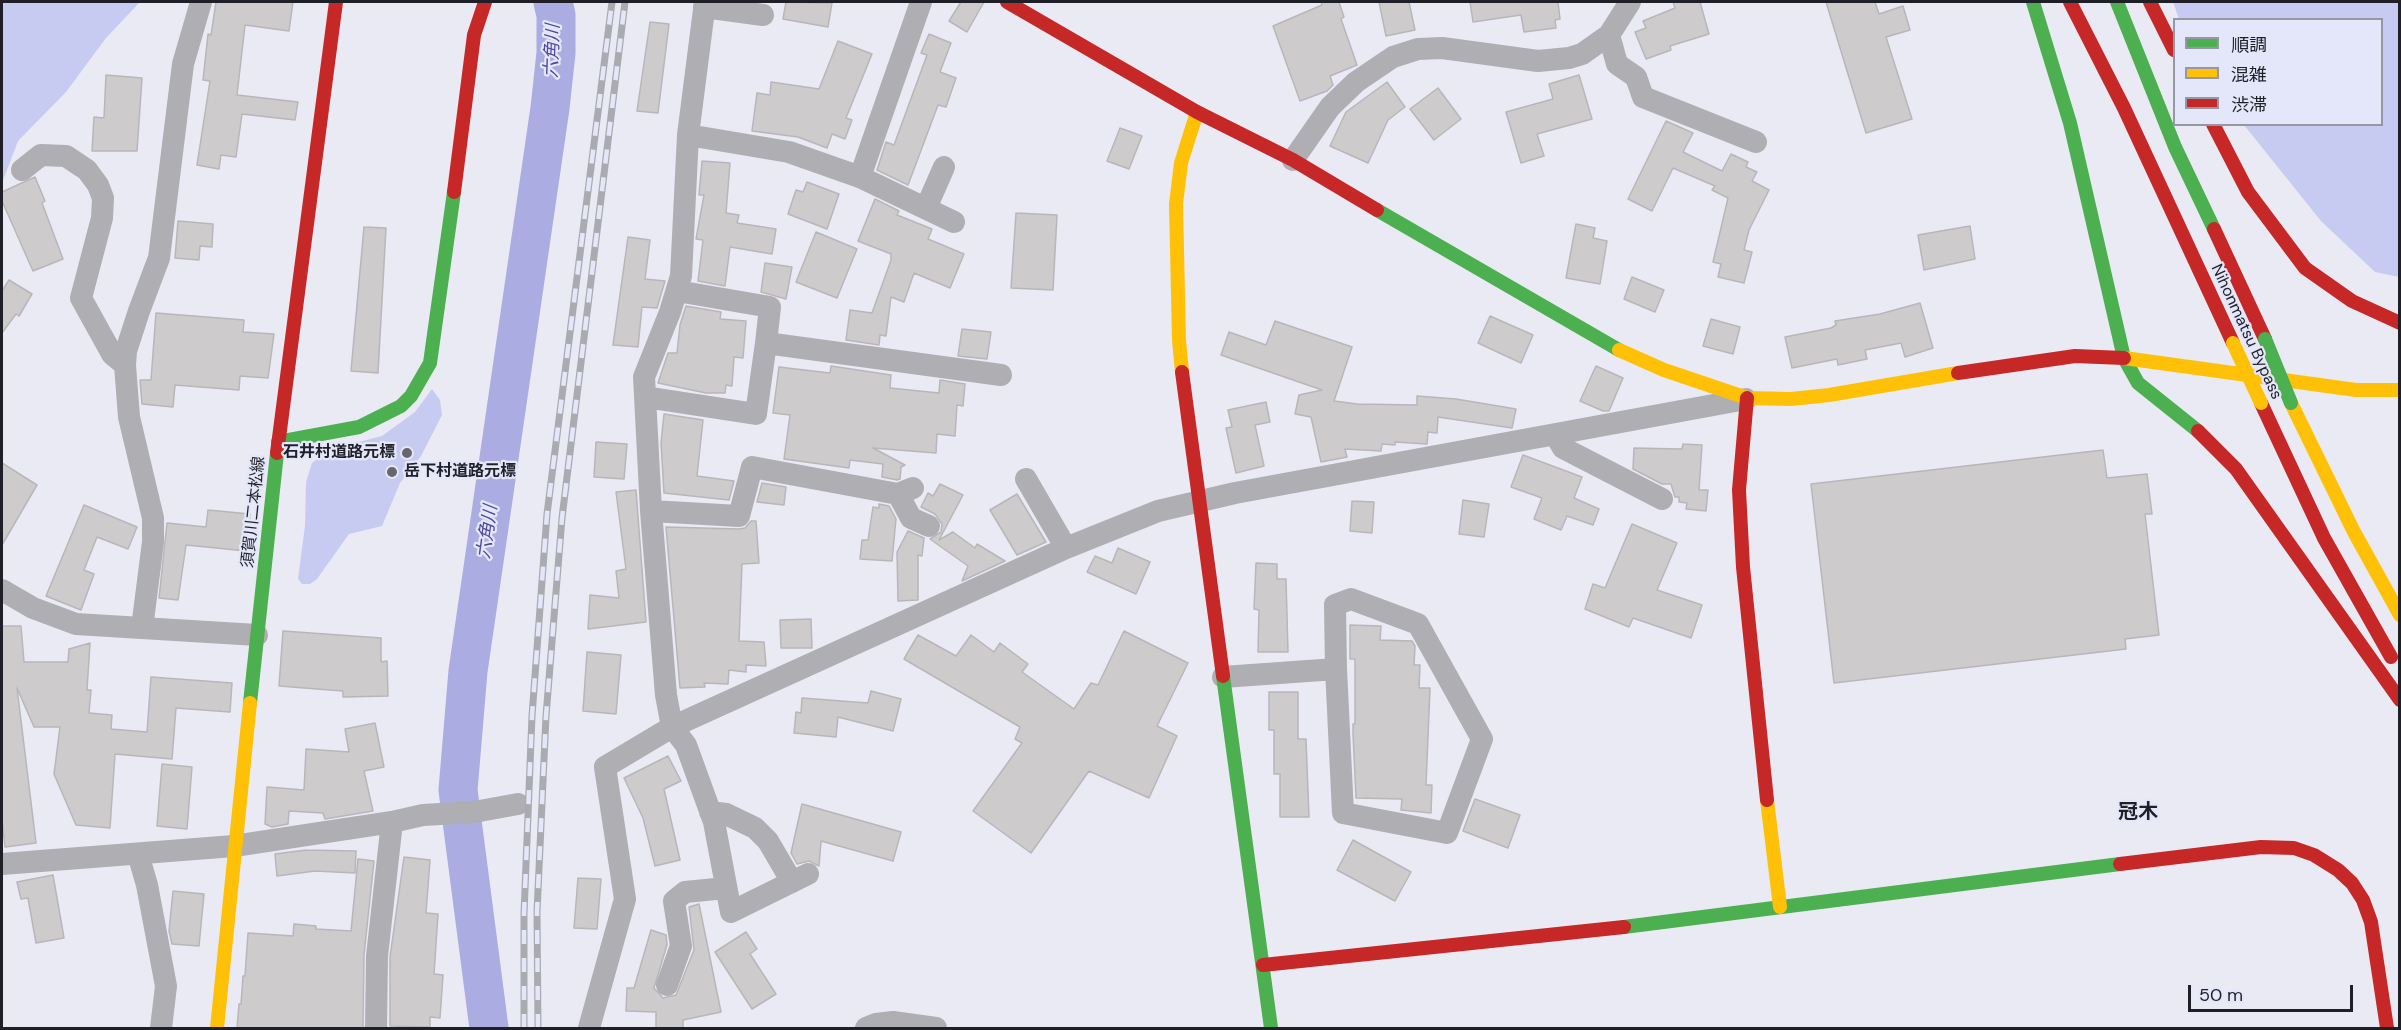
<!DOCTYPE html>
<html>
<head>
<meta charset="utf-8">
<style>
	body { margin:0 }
	#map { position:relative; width:2401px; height:1030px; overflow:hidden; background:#e9eaf4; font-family:"DM Sans","Noto Sans JP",sans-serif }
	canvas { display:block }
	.frame { position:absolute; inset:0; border:3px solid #1f2027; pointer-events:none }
	.legend { position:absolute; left:2173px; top:18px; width:210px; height:108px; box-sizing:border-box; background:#e4e6f9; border:2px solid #9597a5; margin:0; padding:8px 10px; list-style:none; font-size:18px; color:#1f2027 }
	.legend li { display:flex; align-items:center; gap:12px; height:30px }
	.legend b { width:30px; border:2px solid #9597a5 }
	.scale { position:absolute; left:2188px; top:985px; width:165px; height:27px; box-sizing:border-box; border:3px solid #1f2027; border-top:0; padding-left:8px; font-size:18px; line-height:21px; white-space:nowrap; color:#1f2027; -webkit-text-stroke:4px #e4e6f9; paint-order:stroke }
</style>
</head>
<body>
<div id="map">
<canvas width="2401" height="1030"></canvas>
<div class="frame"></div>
<ul class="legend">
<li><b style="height:8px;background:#4caf50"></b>順調</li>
<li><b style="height:8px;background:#ffc107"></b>混雑</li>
<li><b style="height:8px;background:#c62828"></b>渋滞</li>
</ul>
<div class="scale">50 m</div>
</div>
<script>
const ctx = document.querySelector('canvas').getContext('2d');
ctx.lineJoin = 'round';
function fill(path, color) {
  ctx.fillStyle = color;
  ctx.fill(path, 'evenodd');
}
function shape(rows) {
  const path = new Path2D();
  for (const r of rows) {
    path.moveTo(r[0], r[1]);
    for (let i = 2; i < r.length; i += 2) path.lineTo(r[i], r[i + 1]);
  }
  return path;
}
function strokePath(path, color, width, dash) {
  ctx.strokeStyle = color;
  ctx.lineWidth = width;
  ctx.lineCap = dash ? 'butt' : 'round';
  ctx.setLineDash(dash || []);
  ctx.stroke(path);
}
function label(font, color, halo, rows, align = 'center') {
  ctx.font = font + ' "DM Sans","Noto Sans JP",sans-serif';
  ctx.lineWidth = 4.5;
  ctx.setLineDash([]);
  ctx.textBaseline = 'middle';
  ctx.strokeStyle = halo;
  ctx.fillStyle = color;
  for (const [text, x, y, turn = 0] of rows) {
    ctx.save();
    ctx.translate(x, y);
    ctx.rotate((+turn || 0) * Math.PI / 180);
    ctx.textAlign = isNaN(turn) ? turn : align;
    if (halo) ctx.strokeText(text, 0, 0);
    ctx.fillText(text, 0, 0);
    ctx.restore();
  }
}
const green = shape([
	[2,2,140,2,106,38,66,92,18,141,2,183],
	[2173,2,2399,2,2399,277,2375,272,2321,221,2244,125,2382,124,2382,20,2179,19],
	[432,389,440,400,442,415,421,456,400,483,382,526,349,534,317,579,310,584,302,584,298,579,305,526,306,482,312,463,328,450,382,436,415,412]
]);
const river = shape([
	[489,1028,458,790,468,671,550,108,556,53,556,15,553,2]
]);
const building = shape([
	[216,2,293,2,289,31,245,25,237,95,298,102,295,120,242,114,236,157,221,155,219,169,197,165,210,81,203,80,208,34,211,35,216,2],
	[786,2,832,3,828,27,783,19,786,2],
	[961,2,984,2,967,32,949,21,961,2],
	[1321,2,1339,2,1344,17,1341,19,1357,65,1330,76,1333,85,1327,91,1300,101,1273,26,1322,5,1321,2],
	[1379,2,1409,2,1415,30,1386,36,1379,2],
	[1470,2,1558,2,1560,19,1555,20,1556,28,1524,32,1521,15,1473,22,1470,2],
	[1673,2,1700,2,1709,34,1670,46,1671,50,1646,59,1635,32,1646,28,1643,21,1675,8,1673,2],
	[1826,2,1875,2,1879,14,1903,6,1910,30,1886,37,1912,119,1866,133,1826,2],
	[650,22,669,24,658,113,637,111,650,22],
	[929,34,951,43,940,72,956,78,946,107,938,105,908,185,877,170,886,142,894,145,927,55,921,53,929,34],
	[838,41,872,54,846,118,852,120,845,139,832,134,827,148,798,137,752,131,757,93,770,95,771,82,819,89,838,41],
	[106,75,142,78,137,151,92,151,94,117,104,118,106,75],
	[1579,75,1592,119,1537,134,1544,156,1521,163,1506,112,1553,99,1549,84,1579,75],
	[1387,82,1405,107,1388,120,1368,163,1330,146,1346,112,1387,82],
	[1438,88,1461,119,1434,140,1410,109,1438,88],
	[1666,121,1693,133,1683,152,1722,171,1731,154,1748,162,1746,167,1757,172,1752,181,1769,190,1749,230,1744,250,1752,252,1744,283,1718,277,1721,264,1713,262,1728,198,1712,190,1715,186,1673,168,1652,211,1628,199,1666,121],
	[1120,128,1142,136,1129,169,1107,161,1120,128],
	[702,161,730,163,726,213,739,215,737,223,776,229,772,254,730,247,725,286,698,281,703,240,696,239,704,195,699,195,702,161],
	[35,177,45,201,42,203,63,259,33,271,2,201,2,192,35,177],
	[807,182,839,194,827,229,788,214,796,190,803,192,807,182],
	[875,199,899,211,897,215,932,229,928,239,964,254,950,288,914,273,904,302,891,297,886,336,880,335,879,345,846,340,850,310,872,313,891,260,891,254,858,241,875,199],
	[1016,213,1057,215,1053,290,1011,288,1016,213],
	[178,221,213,224,212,247,200,246,199,260,175,258,178,221],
	[1576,224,1595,228,1593,238,1607,241,1600,284,1566,278,1576,224],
	[1970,226,1975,259,1924,270,1918,235,1970,226],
	[364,227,386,228,378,373,351,371,364,227],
	[816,232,857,249,837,298,796,282,816,232],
	[628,237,650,240,645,279,665,281,657,308,642,307,638,347,613,345,628,237],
	[765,263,792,267,786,299,761,292,765,263],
	[1632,277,1664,290,1655,312,1624,299,1632,277],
	[9,280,32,294,19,316,16,314,2,333,2,291,9,280],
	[1920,303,1933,348,1905,357,1901,343,1865,350,1867,359,1838,365,1837,359,1792,368,1785,337,1831,328,1836,325,1835,321,1880,314,1920,303],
	[686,306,721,312,720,319,746,321,743,358,734,357,732,386,726,385,725,393,706,393,658,383,668,353,677,353,680,325,686,306],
	[156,313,244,320,243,332,274,334,268,378,240,376,239,390,175,385,173,407,142,404,140,380,151,380,156,313],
	[1490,316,1533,335,1521,363,1478,343,1490,316],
	[1711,319,1740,327,1733,354,1703,346,1711,319],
	[1275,321,1352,347,1334,401,1357,404,1417,405,1417,396,1456,399,1516,409,1512,428,1438,417,1437,433,1428,432,1427,444,1395,442,1395,445,1382,444,1381,451,1345,449,1347,457,1321,462,1311,417,1295,414,1299,395,1322,390,1221,355,1229,332,1266,345,1275,321],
	[962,329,991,332,987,359,958,356,962,329],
	[831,366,891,375,890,388,939,393,940,380,965,384,963,406,957,405,955,436,937,434,936,453,873,448,905,465,901,467,900,479,897,480,882,477,883,464,850,460,849,468,784,459,790,415,773,413,779,367,830,373,831,366],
	[1596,366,1623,378,1609,411,1603,411,1580,401,1596,366],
	[1266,402,1270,422,1255,425,1264,466,1236,473,1226,428,1232,427,1228,410,1266,402],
	[664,414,703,420,697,476,734,481,729,500,664,493,661,443,664,414],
	[596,442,627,444,624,479,594,477,596,442],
	[1683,444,1702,445,1699,490,1708,490,1706,511,1686,509,1687,503,1679,502,1679,497,1675,497,1671,484,1662,484,1633,469,1634,448,1682,449,1683,444],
	[2103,450,2107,478,2147,474,2152,514,2145,514,2159,635,2125,639,2126,649,1834,683,1811,484,2103,450],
	[1523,455,1582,477,1574,498,1599,509,1593,525,1567,516,1561,530,1534,519,1542,498,1511,487,1523,455],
	[2,463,37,485,2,545,2,463],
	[762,483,786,487,784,505,757,502,762,483],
	[940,484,963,495,939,540,953,532,975,548,977,544,1005,561,962,581,968,566,930,539,941,532,942,524,935,514,921,507,928,493,933,496,940,484],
	[636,490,646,622,588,629,590,595,619,598,616,571,626,569,616,492,636,490],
	[1017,494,1046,542,1017,555,990,510,1017,494],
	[1463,500,1489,504,1484,537,1459,534,1463,500],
	[1352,501,1374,502,1372,533,1350,531,1352,501],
	[879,504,889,506,896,519,892,561,860,559,862,540,868,540,873,507,879,508,879,504],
	[84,505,137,527,128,549,97,537,84,570,94,574,81,610,46,596,84,505],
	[208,510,250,514,246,551,186,545,178,600,159,598,167,523,206,527,208,510],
	[751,521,756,521,759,563,742,564,739,641,764,642,766,666,746,665,746,672,729,670,728,684,704,683,705,687,680,688,666,527,739,529,745,528,751,521],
	[1632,524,1677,543,1657,590,1702,605,1691,638,1633,618,1629,627,1585,609,1593,584,1605,588,1632,524],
	[908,531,924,538,922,556,918,555,918,600,898,601,897,552,908,531],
	[1118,548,1150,562,1136,594,1087,572,1095,556,1112,563,1118,548],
	[1256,563,1277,564,1277,579,1286,579,1288,652,1258,652,1259,610,1254,609,1256,563],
	[811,619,812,648,781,648,780,620,811,619],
	[1350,625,1381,626,1380,640,1412,641,1415,646,1414,665,1420,665,1419,688,1430,688,1426,785,1432,785,1431,813,1401,810,1402,799,1356,798,1353,733,1353,724,1355,724,1355,659,1350,659,1350,625],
	[2,626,21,626,24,662,68,662,69,649,90,643,87,690,91,690,89,713,112,715,111,729,147,732,151,677,232,683,230,712,176,708,172,759,115,754,110,828,76,825,54,774,60,727,34,727,17,688,36,843,5,847,2,819,2,626],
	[283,631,381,638,381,662,387,661,388,696,343,697,343,691,279,686,283,631],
	[1124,631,1188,663,1157,726,1177,736,1149,798,1089,771,1031,853,973,811,1022,743,1015,739,1020,727,904,659,918,635,956,656,971,635,994,652,1000,643,1028,664,1022,672,1074,709,1091,683,1098,685,1124,631],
	[587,652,621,655,616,714,583,711,587,652],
	[871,691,901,699,893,731,838,717,836,737,794,733,796,712,801,713,802,698,868,703,871,691],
	[1269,692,1298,692,1298,739,1306,739,1309,817,1280,817,1280,774,1274,774,1274,730,1269,730,1269,692],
	[375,723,384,767,364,771,373,811,325,819,323,813,289,811,288,824,272,827,265,824,267,787,304,790,306,749,349,752,345,729,375,723],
	[668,756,681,781,664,789,680,860,655,866,643,818,624,778,668,756],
	[162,764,192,767,187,829,157,826,162,764],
	[1475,799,1520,815,1508,848,1463,831,1475,799],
	[802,804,901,832,893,861,821,841,819,866,809,861,797,864,791,853,802,804],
	[1353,840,1411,872,1395,901,1337,870,1353,840],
	[306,850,356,851,355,873,315,871,277,876,275,854,306,850],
	[404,857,430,860,426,913,438,914,434,974,443,975,440,1018,430,1017,430,1027,390,1026,390,957,404,857],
	[358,859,374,861,364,955,363,1029,237,1029,239,1004,241,1004,243,976,245,976,248,933,293,936,294,924,316,926,316,929,351,931,358,859],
	[53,875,64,938,36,943,28,898,21,899,17,882,53,875],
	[578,878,601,879,597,929,574,928,578,878],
	[173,891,204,894,199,946,172,944,169,931,173,891],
	[699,904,721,1012,683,1020,683,1029,656,1029,656,1012,626,1011,627,988,634,988,651,930,666,935,667,945,654,988,663,998,676,995,694,950,689,907,699,904],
	[746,932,757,949,750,954,776,994,752,1009,715,952,746,932]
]);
const street = shape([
	[705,2,688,135,681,276,670,312,644,377,651,511,666,695,672,727,686,745,714,822,731,912,808,874],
	[704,7,763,15],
	[1609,35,1617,64,1636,77,1643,97,1756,142],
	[688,135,789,152,860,177,954,222],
	[1293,160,1330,107,1356,82,1393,57,1418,49,1442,48,1538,61,1569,58,1582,54,1609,35,1630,2],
	[22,170,41,155,66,156,87,170,98,185,103,198,102,218,81,298,112,354,125,365],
	[860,177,921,2],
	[926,208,944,167],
	[677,291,770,307,766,343],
	[645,397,756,414,766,343,1001,375],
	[1556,436,1563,448,1662,499],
	[1026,479,1066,548],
	[898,494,911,518,929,526],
	[651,511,739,516,752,467,898,494,913,488],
	[2,590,33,608,76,624,257,635],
	[142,628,153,542,153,518,129,417,125,365,126,351,139,311,159,258,183,64,201,2],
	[1223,677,1336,669,1343,813,1447,833,1482,739,1418,624,1351,599,1335,605,1336,669],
	[710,812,726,814,755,828,768,841,792,882],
	[138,854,147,885,166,986,161,1028],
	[2,864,234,846,392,822],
	[667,985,681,946,674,901,685,892,726,888],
	[376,1028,377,956,392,822,423,815,474,812,518,804],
	[589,1028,625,899,605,767,672,727,1066,548,1158,511,1235,493,1746,399],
	[866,1028,876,1024,893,1022,936,1028]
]);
const fast = shape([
	[2033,2,2070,123,2124,358,2138,383,2198,431],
	[2117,2,2175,147,2214,229],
	[1377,210,1619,350],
	[278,442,359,427,401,406,411,396,430,363,454,192],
	[1223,676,1271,1028],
	[250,703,277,453],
	[1624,927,2120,864]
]);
const slow = shape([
	[1619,350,1664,370,1747,398,1791,399,1829,395,1958,373],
	[2124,358,2356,390,2400,390],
	[1182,372,1179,340,1176,204,1181,163,1197,112],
	[2291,403,2354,532,2400,615],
	[1767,800,1780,907],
	[217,1028,250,703]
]);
const jam = shape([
	[1007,2,1197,112,1293,160,1377,210],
	[2070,2,2124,108,2233,343],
	[2150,2,2174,50],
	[2213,124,2248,192,2305,268,2352,301,2400,323],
	[454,192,474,35,485,2],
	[2214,229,2265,339],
	[1182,372,1223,676],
	[1958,373,2075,356,2124,358],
	[1747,398,1739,490,1743,567,1767,800],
	[2261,403,2324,538,2391,657],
	[2198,431,2236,469,2400,700],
	[277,453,336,2],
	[2120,864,2261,847,2294,848,2314,855,2338,870,2352,883,2363,900,2371,922,2387,1028],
	[1263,965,1624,927]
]);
const rail = shape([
	[524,1028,524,914,532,716,547,514,612,2],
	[538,1028,537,912,546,716,562,518,625,2]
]);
const fastBridge = shape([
	[2265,339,2291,403]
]);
const slowBridge = shape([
	[2233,343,2261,403]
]);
const markers = [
	[407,453,6,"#66676f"],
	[392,472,6,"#66676f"]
];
const streetNames = [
	["Nihonmatsu Bypass",2246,332,65],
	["須賀川二本松線",254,512,-84]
];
const poiNames = [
	["石井村道路元標",395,453],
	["岳下村道路元標",404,472,"left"]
];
const waterNames = [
	["六角川",553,51,-88],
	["六角川",488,532,-82]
];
const quarterNames = [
	["冠木",2138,813]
];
fill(green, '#c8cbf1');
strokePath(river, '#abace2', 39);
fill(building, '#cecbcc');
strokePath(building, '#b9b6b9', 1.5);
strokePath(street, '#aeaeb3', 22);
strokePath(fast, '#4caf50', 14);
strokePath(slow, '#ffc107', 14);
strokePath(jam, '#c62828', 14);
strokePath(rail, '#aaabb1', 7);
strokePath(rail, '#e4e6f9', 4.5, [14]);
strokePath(fastBridge, '#4caf50', 14);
strokePath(slowBridge, '#ffc107', 14);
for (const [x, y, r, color] of markers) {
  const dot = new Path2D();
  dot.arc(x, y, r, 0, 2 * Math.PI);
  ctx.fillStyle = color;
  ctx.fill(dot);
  strokePath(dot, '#e4e6f9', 2);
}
label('16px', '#1f2027', '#e4e6f9', streetNames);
label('bold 16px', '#1f2027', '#e4e6f9', poiNames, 'right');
label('italic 18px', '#4b479d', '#e4e6f9', waterNames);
label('bold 20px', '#1f2027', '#e4e6f9', quarterNames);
</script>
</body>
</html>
